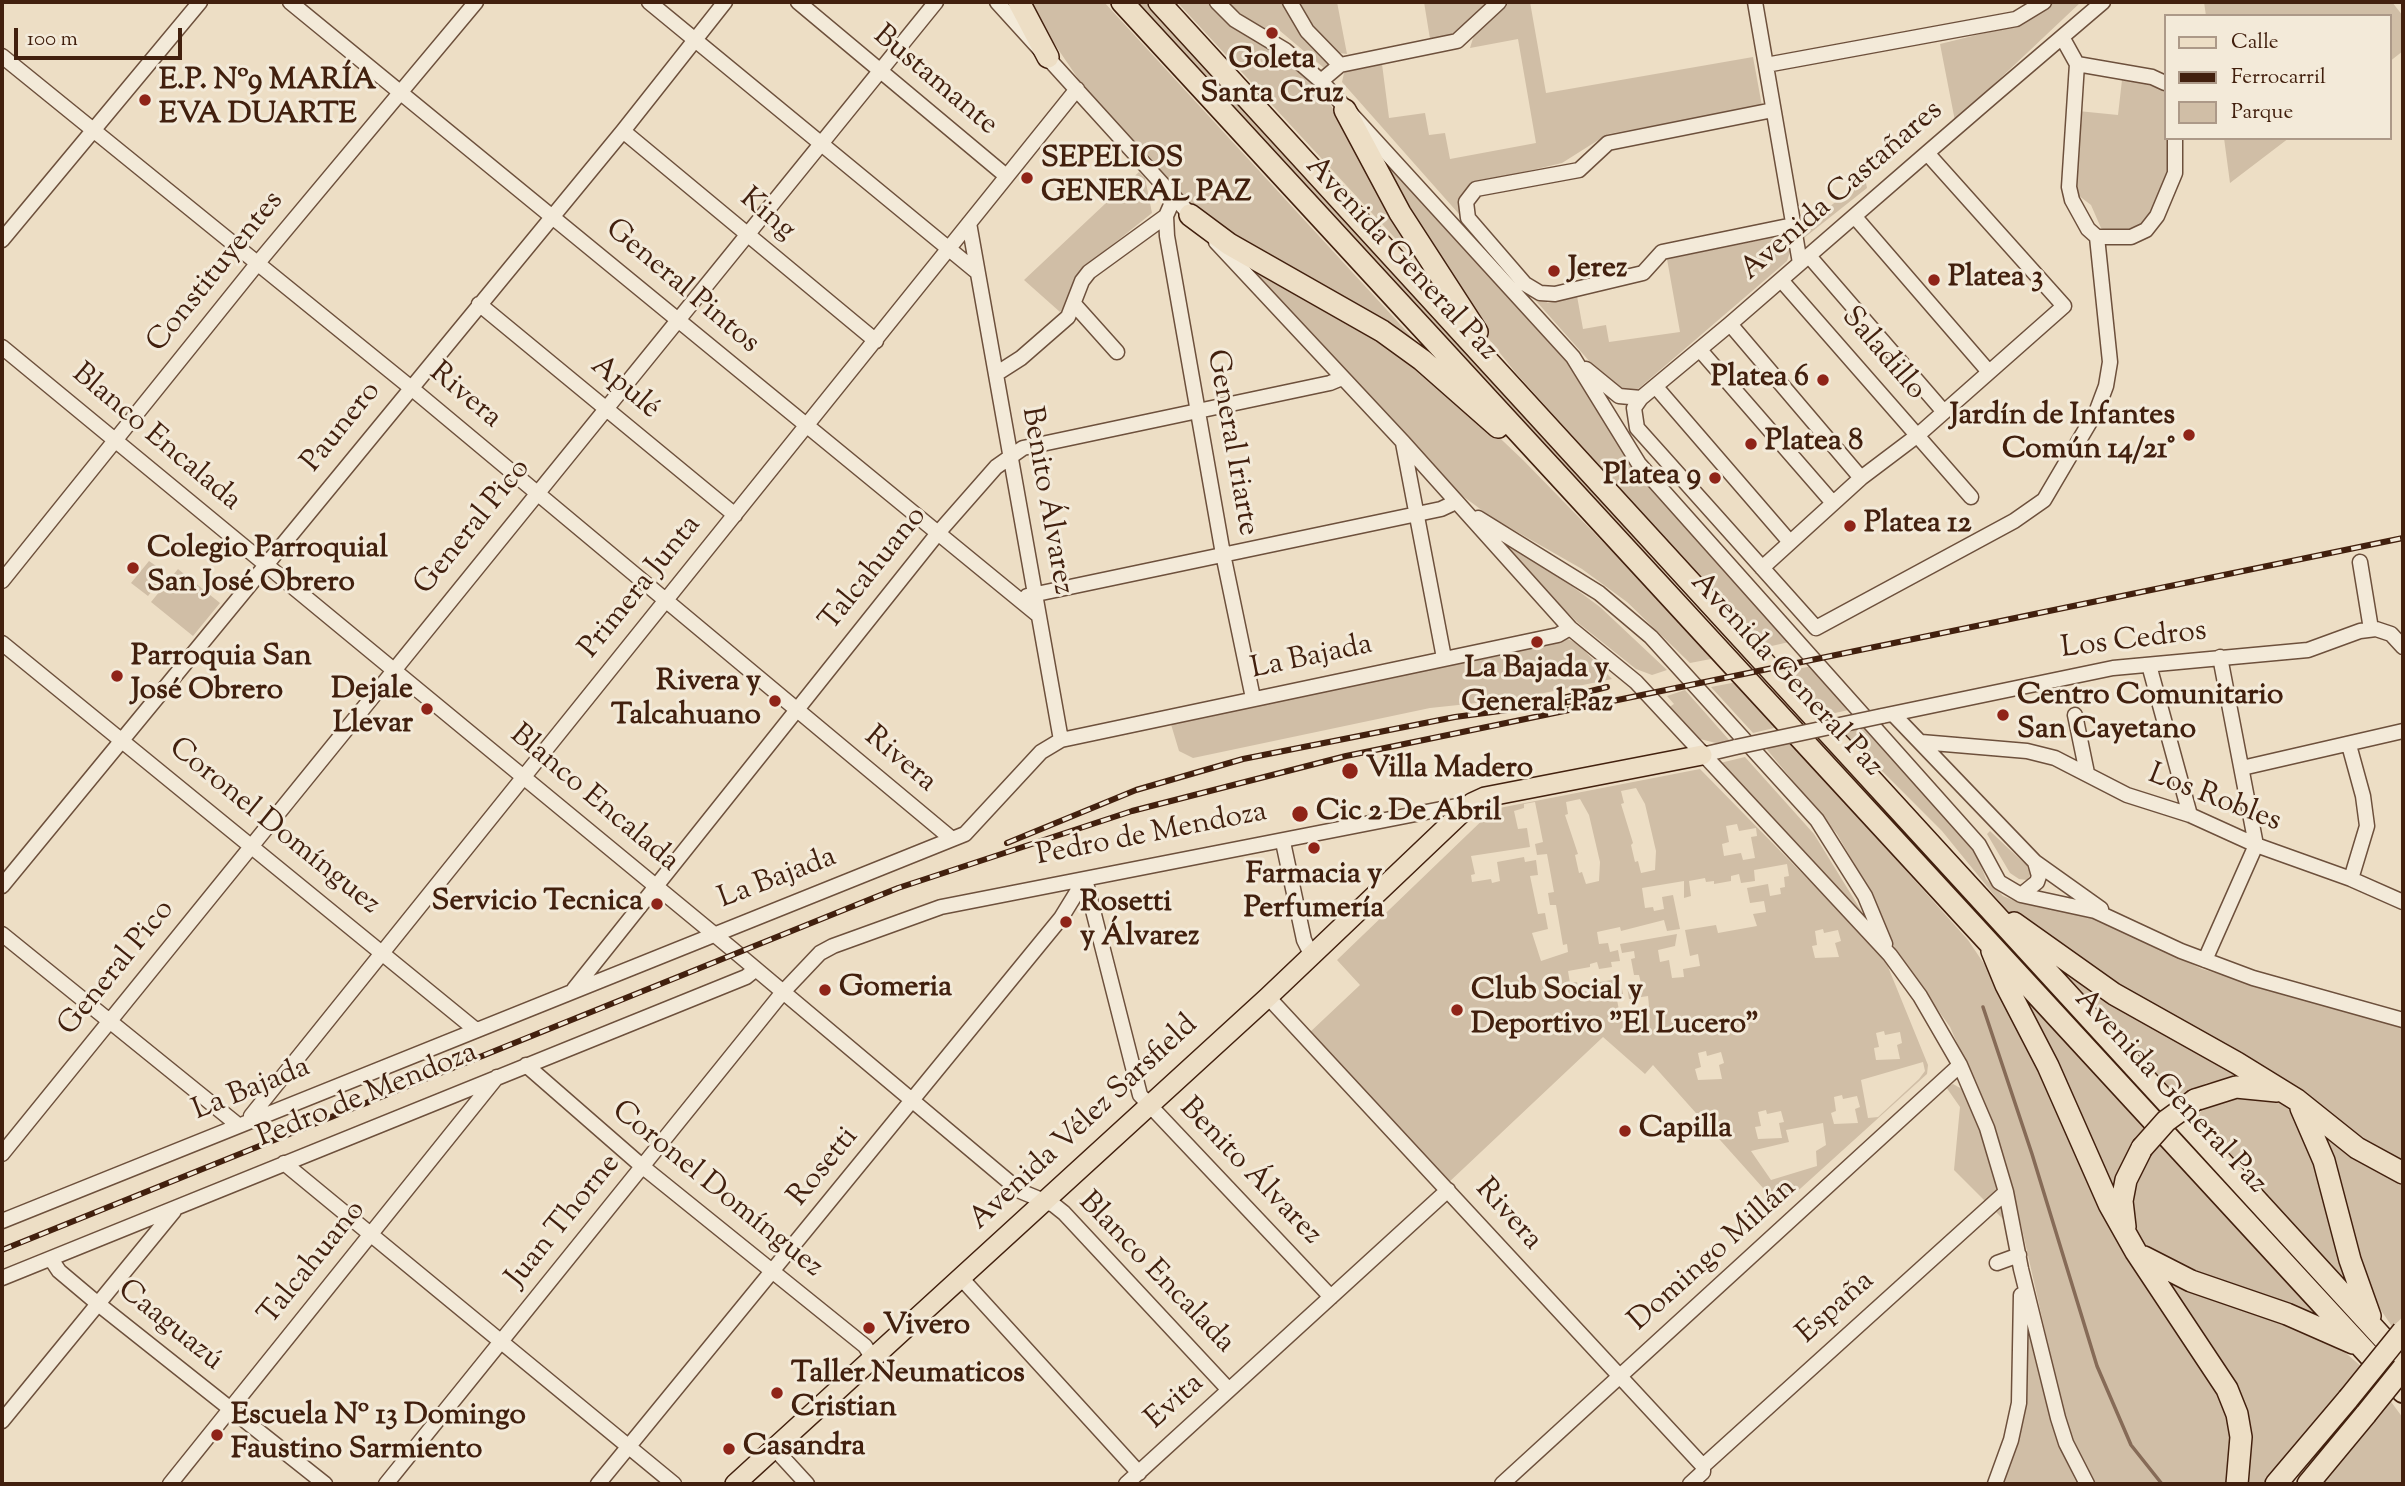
<!DOCTYPE html>
<html>
<head>
<meta charset="utf-8">
<style>
	body { margin:0 }
	#map { position:relative; width:2405px; height:1486px; overflow:hidden; background:#eddec5; font-family:"Sorts Mill Goudy",serif }
	canvas { display:block }
	.frame { position:absolute; inset:0; border:4px solid #42200e; pointer-events:none }
	.legend { position:absolute; left:2164px; top:14px; width:228px; height:126px; box-sizing:border-box; background:#f3ead9; border:2px solid #ac9988; margin:0; padding:9px 12px; list-style:none; font-size:21px; color:#42200e }
	.legend li { display:flex; align-items:center; gap:14px; height:35px }
	.legend b { width:35px; border:2px solid #ac9988 }
	.scale { position:absolute; left:14px; top:28px; width:168px; height:32px; box-sizing:border-box; border:4px solid #42200e; border-top:0; padding-left:9px; font-size:21px; line-height:24px; white-space:nowrap; color:#42200e; -webkit-text-stroke:5px #f3ead9; paint-order:stroke }
</style>
</head>
<body>
<div id="map">
<canvas width="2405" height="1486"></canvas>
<div class="frame"></div>
<ul class="legend">
<li><b style="height:9px;background:#eddec5"></b>Calle</li>
<li><b style="height:9px;background:#42200e"></b>Ferrocarril</li>
<li><b style="height:19px;background:#d0bea6"></b>Parque</li>
</ul>
<div class="scale">100 m</div>
</div>
<script>
const ctx = document.querySelector('canvas').getContext('2d');
ctx.lineJoin = 'round';
function fill(path, color) {
  ctx.fillStyle = color;
  ctx.fill(path, 'evenodd');
}
function shape(rows) {
  const path = new Path2D();
  for (const r of rows) {
    path.moveTo(r[0], r[1]);
    for (let i = 2; i < r.length; i += 2) path.lineTo(r[i], r[i + 1]);
  }
  return path;
}
function strokePath(path, color, width, dash) {
  ctx.strokeStyle = color;
  ctx.lineWidth = width;
  ctx.lineCap = dash ? 'butt' : 'round';
  ctx.setLineDash(dash || []);
  ctx.stroke(path);
}
function label(font, color, halo, rows, align = 'center') {
  ctx.font = font + ' "Sorts Mill Goudy",serif';
  ctx.lineWidth = 6;
  ctx.setLineDash([]);
  ctx.textBaseline = 'middle';
  ctx.strokeStyle = halo;
  ctx.fillStyle = color;
  for (const [text, x, y, turn = 0] of rows) {
    ctx.save();
    ctx.translate(x, y);
    ctx.rotate((+turn || 0) * Math.PI / 180);
    ctx.textAlign = isNaN(turn) ? turn : align;
    if (halo) ctx.strokeText(text, 0, 0);
    ctx.fillText(text, 0, 0);
    ctx.restore();
  }
}
const green = shape([
	[1026,2,1104,2,1432,359,1195,211,1079,80],
	[1136,2,1146,2,1446,328,1700,612],
	[1177,2,1209,2,1242,33,1289,62,1322,93,1361,149,1420,260,1418,263],
	[1227,2,1285,2,1289,16,1328,64,1328,67,1324,68,1279,30,1263,29,1250,21],
	[1300,2,1337,2,1347,54,1339,53,1312,24],
	[1424,2,1489,2,1454,35,1430,39],
	[1508,2,1530,2,1546,93,1753,57,1762,106,1608,134,1562,163,1485,181,1462,205,1539,298,1548,303,1577,296,1583,329,1606,325,1609,342,1680,332,1667,259,1782,236,1787,237,1791,249,1787,261,1638,389,1622,393,1614,389,1342,82,1344,73,1349,70,1382,64,1389,118,1425,113,1429,135,1445,133,1450,159,1536,143,1518,39,1470,48,1474,35],
	[2048,2,2081,2,1955,121,1940,44,2009,27],
	[2204,2,2392,2,2403,16,2403,51,2389,62,2389,16,2206,16],
	[2122,80,2156,84,2165,92,2165,138,2171,138,2171,172,2165,191,2142,228,2113,234,2101,228,2091,205,2074,192,2078,111,2118,115],
	[1364,134,1568,361,1636,472,1789,642,1763,648,1515,372,1465,309],
	[2224,138,2289,138,2230,183],
	[1139,172,1145,178,1152,213,1082,269,1070,290,1068,306,1060,312,1024,280],
	[1865,178,1867,188,1804,238,1802,229],
	[1240,256,1363,323,1446,387,1523,460,1716,658,1690,663,1627,602,1582,569,1491,517,1456,491],
	[1492,537,1550,570,1600,607,1667,670,1652,675,1636,669,1577,622],
	[149,561,166,573,148,596,131,583],
	[178,569,220,603,193,636,151,602],
	[1568,639,1578,644,1612,679,1515,699,1430,708,1193,758,1179,751,1170,721],
	[1812,666,1853,709,1826,715,1788,671],
	[1737,682,1778,727,1753,733,1711,687],
	[1685,690,1730,741,1716,743,1696,738,1668,708,1674,704,1667,696],
	[1869,727,1974,848,1986,879,2003,896,2020,903,2093,917,2202,969,2403,1027,2403,1166,2115,988,2011,916,1942,831,1843,732],
	[1790,741,1968,940,1999,986,2206,1365,2230,1415,2232,1484,2095,1484,2073,1441,2064,1415,2013,1189,1989,1116,1950,1027,1896,951,1872,895,1837,834,1764,746],
	[1745,757,1814,834,1865,917,1720,763],
	[1700,769,1884,957,1928,1065,1927,1074,1780,1207,1653,1065,1645,1074,1603,1037,1447,1184,1308,1034,1360,985,1337,960,1494,809],
	[1636,788,1645,804,1656,851,1655,870,1641,873,1638,861,1635,862,1631,845,1633,843,1621,804,1624,803,1621,791],
	[1580,799,1589,815,1600,862,1599,881,1586,884,1582,872,1579,873,1575,855,1578,854,1565,815,1568,814,1566,802],
	[1535,802,1543,842,1535,844,1537,855,1547,854,1554,892,1548,893,1550,905,1556,905,1563,945,1567,944,1568,952,1541,961,1532,933,1548,929,1545,913,1538,914,1530,876,1538,875,1536,860,1525,862,1524,857,1497,862,1500,881,1492,883,1491,879,1472,882,1471,875,1475,874,1471,856,1530,847,1527,828,1518,829,1514,811,1524,808,1524,804],
	[1737,824,1739,831,1756,828,1757,836,1751,837,1755,858,1743,860,1741,853,1724,856,1722,844,1729,842,1726,826],
	[1787,864,1789,876,1784,877,1785,887,1780,888,1781,894,1770,896,1768,884,1747,888,1750,903,1764,901,1766,912,1753,914,1757,926,1718,933,1716,925,1685,930,1690,956,1698,954,1700,966,1683,969,1684,977,1672,978,1669,960,1660,962,1658,950,1675,946,1677,934,1620,944,1622,953,1634,951,1635,958,1631,959,1634,975,1639,975,1641,983,1627,986,1629,999,1648,996,1649,1006,1642,1008,1644,1025,1633,1027,1632,1019,1612,1023,1610,1012,1619,1010,1616,995,1623,994,1620,978,1596,983,1598,994,1588,996,1587,991,1579,992,1577,982,1570,983,1568,971,1590,967,1590,964,1597,962,1599,969,1612,967,1611,962,1620,961,1618,950,1610,952,1608,943,1599,944,1597,932,1620,927,1621,931,1664,920,1667,931,1680,929,1673,895,1662,897,1664,909,1654,911,1653,907,1645,908,1642,888,1684,881,1684,898,1691,896,1689,881,1705,878,1706,882,1714,881,1714,884,1731,881,1731,876,1739,874,1741,883,1755,881,1754,870],
	[1823,929,1824,933,1838,930,1841,941,1835,943,1839,957,1815,958,1812,946,1817,945,1815,931],
	[1884,1031,1885,1035,1900,1032,1902,1043,1897,1045,1900,1059,1876,1060,1874,1048,1879,1047,1876,1033],
	[1706,1051,1707,1056,1721,1052,1724,1063,1719,1065,1722,1079,1698,1080,1695,1069,1701,1067,1698,1053],
	[1923,1062,1925,1071,1919,1079,1878,1117,1868,1118,1861,1080],
	[1842,1095,1843,1099,1857,1096,1860,1107,1855,1109,1858,1123,1834,1124,1831,1113,1836,1111,1834,1097],
	[1766,1110,1767,1114,1781,1111,1784,1122,1779,1123,1782,1138,1758,1139,1755,1127,1761,1126,1758,1112],
	[1823,1123,1826,1145,1816,1151,1817,1166,1771,1180,1751,1151,1789,1142,1786,1130],
	[1990,831,2027,866,2031,874,2027,880,2019,879,2010,873,1987,834],
	[2041,957,2109,1000,2249,1079,2227,1079,2207,1083,2174,1100],
	[2013,983,2144,1127,2120,1167,2114,1199],
	[1953,1084,1962,1089,1979,1126,2007,1223,1954,1170,1960,1107,1946,1087],
	[2241,1097,2278,1100,2288,1105,2303,1122,2358,1299,2190,1118,2213,1104],
	[2316,1123,2403,1180,2403,1316,2393,1328,2366,1288],
	[2159,1144,2328,1326,2194,1276,2144,1248,2135,1231,2134,1194,2144,1166],
	[2157,1272,2287,1321,2340,1348,2362,1367,2266,1484,2244,1484,2246,1430],
	[2028,1328,2060,1448,2077,1484,2002,1484,2025,1404],
	[2389,1399,2403,1418,2403,1484,2319,1484]
]);
const stream = shape([
	[1983,1007,2032,1154,2097,1366,2131,1445,2162,1484]
]);
const minor = shape([
	[290,2,1038,615],
	[649,2,977,272],
	[798,2,1005,175],
	[997,2,1195,220],
	[1217,2,1235,20,1285,50,1321,81,1573,357,1639,464,1979,845,1999,882,2021,895,2095,911,2181,951,2253,978,2403,1020],
	[1290,2,1307,31,1340,65],
	[1755,2,1800,263],
	[2062,37,2077,64,2069,187,2072,200,2088,229,2097,237,2110,362,2106,386,2097,410,2044,500,2014,521,1816,628,1637,428,1634,408,1641,398,1730,324,1927,153,1993,96,2062,37,2103,2],
	[2,56,410,387,952,839],
	[2077,64,2152,77,2165,83],
	[1766,65,2016,19,2044,2],
	[1321,81,1340,65,1457,41,1499,2],
	[1773,110,1608,143,1579,170,1476,189,1466,202,1468,218,1525,284,1540,293,1555,294,1643,273,1662,252,1793,225],
	[623,131,876,341],
	[1174,198,1166,216,1167,236,1223,554,1253,698],
	[1855,217,1989,372],
	[969,223,1061,740],
	[2097,237,2131,237,2146,230,2157,216,2175,173,2175,138],
	[2,240,200,2],
	[1216,242,1403,442,1570,628,1636,682,1890,955,1920,996,1960,1065,1987,1128,2006,1192,2021,1269,2058,1418,2066,1443,2087,1484],
	[1809,256,1944,412],
	[1781,280,1971,497],
	[479,304,735,515],
	[1074,304,1117,352],
	[1730,324,1861,478],
	[2,347,732,949,1020,1191,1054,1205,1064,1213,1229,1390],
	[1700,350,1833,503],
	[1586,369,1619,396,1641,398],
	[996,374,1021,358,1068,317,1082,281,1089,272,1166,216],
	[1656,387,1789,541],
	[1403,443,1444,658],
	[1478,518,1599,593,1651,637,1817,820,1865,896,1885,944],
	[2360,562,2371,629],
	[1762,568,1861,478,1918,435,2064,306,1927,153],
	[2,581,257,264,476,2],
	[1027,596,1441,509,1456,502],
	[2,643,476,1030],
	[2149,665,2190,815],
	[1893,714,2035,862,2101,909],
	[2075,715,2087,773],
	[1882,716,2113,668,2308,650,2360,631,2376,629,2391,634,2403,647],
	[1921,742,2027,751,2055,758,2127,795,2190,815,2256,845,2351,879,2403,902],
	[2349,745,2363,796,2367,826,2351,879],
	[1702,755,1736,747],
	[2242,768,2403,731],
	[1283,842,1304,940,1312,956],
	[1085,879,1140,1095,1331,1297],
	[2,886,623,131,725,2],
	[2021,895,2037,882,2039,876,2035,862],
	[2,934,238,1125],
	[2205,960,2256,845,2220,657],
	[574,989,938,533,996,467,1023,448,1330,383,1342,378],
	[1268,997,1703,1466,1703,1472,1690,1484],
	[526,1065,643,1167,865,1346,872,1357],
	[251,1116,1077,89],
	[2,1154,936,2],
	[284,1163,674,1484],
	[2,1221,965,834,1041,752,1061,740,1558,635,1570,628],
	[51,1259,59,1271,97,1303,325,1484],
	[1997,1263,2019,1255],
	[2,1278,746,977,756,969],
	[962,1279,1139,1473],
	[2,1421,174,1211],
	[774,1448,807,1484],
	[1703,1466,2006,1192],
	[170,1484,497,1077],
	[386,1484,783,992,820,953,833,946,941,907,1472,803],
	[598,1484,1061,918,1085,879],
	[1126,1484,1448,1190],
	[1502,1484,1960,1065],
	[1995,1484,2011,1440,2019,1403,2021,1295]
]);
const major = shape([
	[735,1484,1268,997,1472,803,1485,797,1702,755]
]);
const highway = shape([
	[1019,2,1048,57],
	[1122,2,2403,1392],
	[1159,2,2403,1360],
	[1345,110,1400,213,1477,332],
	[1190,215,1229,244,1382,331,1422,360,1498,427],
	[2014,923,2114,994,2237,1063,2297,1100,2357,1148,2403,1173],
	[1992,951,2006,985,2048,1066,2109,1204,2136,1252,2227,1389,2237,1414,2241,1437,2237,1484],
	[2195,1100,2236,1087,2277,1091],
	[2301,1108,2324,1161,2350,1260,2370,1316],
	[2125,1227,2122,1201,2126,1180,2142,1148],
	[2144,1257,2191,1281,2287,1314,2353,1343],
	[2276,1484,2348,1399],
	[2308,1484,2366,1414]
]);
const rail = shape([
	[1563,698,1607,687],
	[1007,843,1136,790,1243,759,1455,717,1575,701],
	[2,1250,898,888,1132,811,1346,756,2403,538]
]);
const minorBridge = shape([
	[1736,747,1882,716]
]);
const highwayBridge = shape([
	[2142,1148,2166,1121,2195,1100],
	[2348,1399,2403,1331],
	[2366,1414,2403,1368]
]);
const markers = [
	[1272,33,7,"#8f2418"],
	[145,100,7,"#8f2418"],
	[1027,178,7,"#8f2418"],
	[1554,271,7,"#8f2418"],
	[1934,280,7,"#8f2418"],
	[1823,380,7,"#8f2418"],
	[2189,435,7,"#8f2418"],
	[1751,444,7,"#8f2418"],
	[1715,478,7,"#8f2418"],
	[1850,526,7,"#8f2418"],
	[133,568,7,"#8f2418"],
	[1537,642,7,"#8f2418"],
	[117,676,7,"#8f2418"],
	[775,701,7,"#8f2418"],
	[427,709,7,"#8f2418"],
	[2003,715,7,"#8f2418"],
	[1350,771,9,"#8f2418"],
	[1300,814,9,"#8f2418"],
	[1314,848,7,"#8f2418"],
	[657,904,7,"#8f2418"],
	[1066,922,7,"#8f2418"],
	[825,990,7,"#8f2418"],
	[1457,1010,7,"#8f2418"],
	[1625,1131,7,"#8f2418"],
	[869,1328,7,"#8f2418"],
	[777,1393,7,"#8f2418"],
	[217,1435,7,"#8f2418"],
	[729,1449,7,"#8f2418"]
];
const poiNames = [
	["Goleta",1272,62,"center"],
	["Santa Cruz",1272,96,"center"],
	["E.P. Nº9 MARÍA",159,83],
	["EVA DUARTE",159,117],
	["SEPELIOS",1041,161],
	["GENERAL PAZ",1041,195],
	["Jerez",1568,271],
	["Platea 3",1948,280],
	["Platea 6",1809,380,"right"],
	["Jardín de Infantes",2175,418,"right"],
	["Común 14/21°",2175,452,"right"],
	["Platea 8",1765,444],
	["Platea 9",1701,478,"right"],
	["Platea 12",1864,526],
	["Colegio Parroquial",147,551],
	["San José Obrero",147,585],
	["Parroquia San",131,659],
	["José Obrero",131,693],
	["La Bajada y",1537,671,"center"],
	["General Paz",1537,705,"center"],
	["Rivera y",761,684,"right"],
	["Talcahuano",761,718,"right"],
	["Dejale",413,692,"right"],
	["Llevar",413,726,"right"],
	["Centro Comunitario",2017,698],
	["San Cayetano",2017,732],
	["Villa Madero",1366,771],
	["Cic 2 De Abril",1316,814],
	["Farmacia y",1314,877,"center"],
	["Perfumería",1314,911,"center"],
	["Servicio Tecnica",643,904,"right"],
	["Rosetti",1080,905],
	["y Álvarez",1080,939],
	["Gomeria",839,990],
	["Club Social y",1471,993],
	["Deportivo \"El Lucero\"",1471,1027],
	["Capilla",1639,1131],
	["Vivero",883,1328],
	["Taller Neumaticos",791,1376],
	["Cristian",791,1410],
	["Escuela Nº 13 Domingo",231,1418],
	["Faustino Sarmiento",231,1452],
	["Casandra",743,1449]
];
const streetNames = [
	["Bustamante",934,82,40],
	["Avenida Castañares",1843,192,-41],
	["King",766,216,40],
	["Avenida General Paz",1400,260,47],
	["Constituyentes",217,273,-51],
	["General Pintos",681,288,40],
	["Saladillo",1882,355,49],
	["Apulé",624,389,40],
	["Rivera",464,397,40],
	["Paunero",343,428,-51],
	["Blanco Encalada",155,439,40],
	["General Iriarte",1230,443,80],
	["Benito Álvarez",1045,501,80],
	["General Pico",474,528,-51],
	["Talcahuano",875,570,-51],
	["Primera Junta",642,588,-51],
	["Los Cedros",2134,642,-7],
	["La Bajada",1312,659,-12],
	["Avenida General Paz",1785,676,47],
	["Rivera",899,761,40],
	["Blanco Encalada",593,800,40],
	["Los Robles",2214,800,21],
	["Coronel Domínguez",273,828,39],
	["Pedro de Mendoza",1152,836,-11],
	["La Bajada",778,880,-21],
	["General Pico",118,969,-51],
	["La Bajada",252,1091,-22],
	["Avenida General Paz",2169,1093,47],
	["Pedro de Mendoza",368,1097,-22],
	["Avenida Vélez Sarsfield",1085,1124,-43],
	["Rosetti",825,1168,-51],
	["Benito Álvarez",1249,1173,46],
	["Coronel Domínguez",716,1191,39],
	["Rivera",1507,1216,48],
	["Juan Thorne",565,1222,-51],
	["Domingo Millán",1714,1256,-42],
	["Talcahuano",314,1264,-51],
	["Blanco Encalada",1155,1274,46],
	["España",1837,1309,-42],
	["Caaguazú",169,1327,39],
	["Evita",1176,1403,-42]
];
fill(green, '#d0bea6');
strokePath(stream, '#866b57', 3.5);
strokePath(minor, '#6d503c', 17);
strokePath(major, '#42200e', 22);
strokePath(highway, '#42200e', 24);
strokePath(minor, '#f3ead9', 14);
strokePath(major, '#eddec5', 19);
strokePath(highway, '#eddec5', 21);
strokePath(rail, '#42200e', 6);
strokePath(rail, '#f3ead9', 3.5, [10]);
strokePath(minorBridge, '#6d503c', 17, []);
strokePath(highwayBridge, '#42200e', 24, []);
strokePath(minorBridge, '#f3ead9', 14);
strokePath(highwayBridge, '#eddec5', 21);
for (const [x, y, r, color] of markers) {
  const dot = new Path2D();
  dot.arc(x, y, r, 0, 2 * Math.PI);
  ctx.fillStyle = color;
  ctx.fill(dot);
  strokePath(dot, '#f3ead9', 2.5);
}
label('bold 30px', '#42200e', '#f3ead9', poiNames, 'left');
label('30px', '#42200e', '#f3ead9', streetNames);
</script>
</body>
</html>
